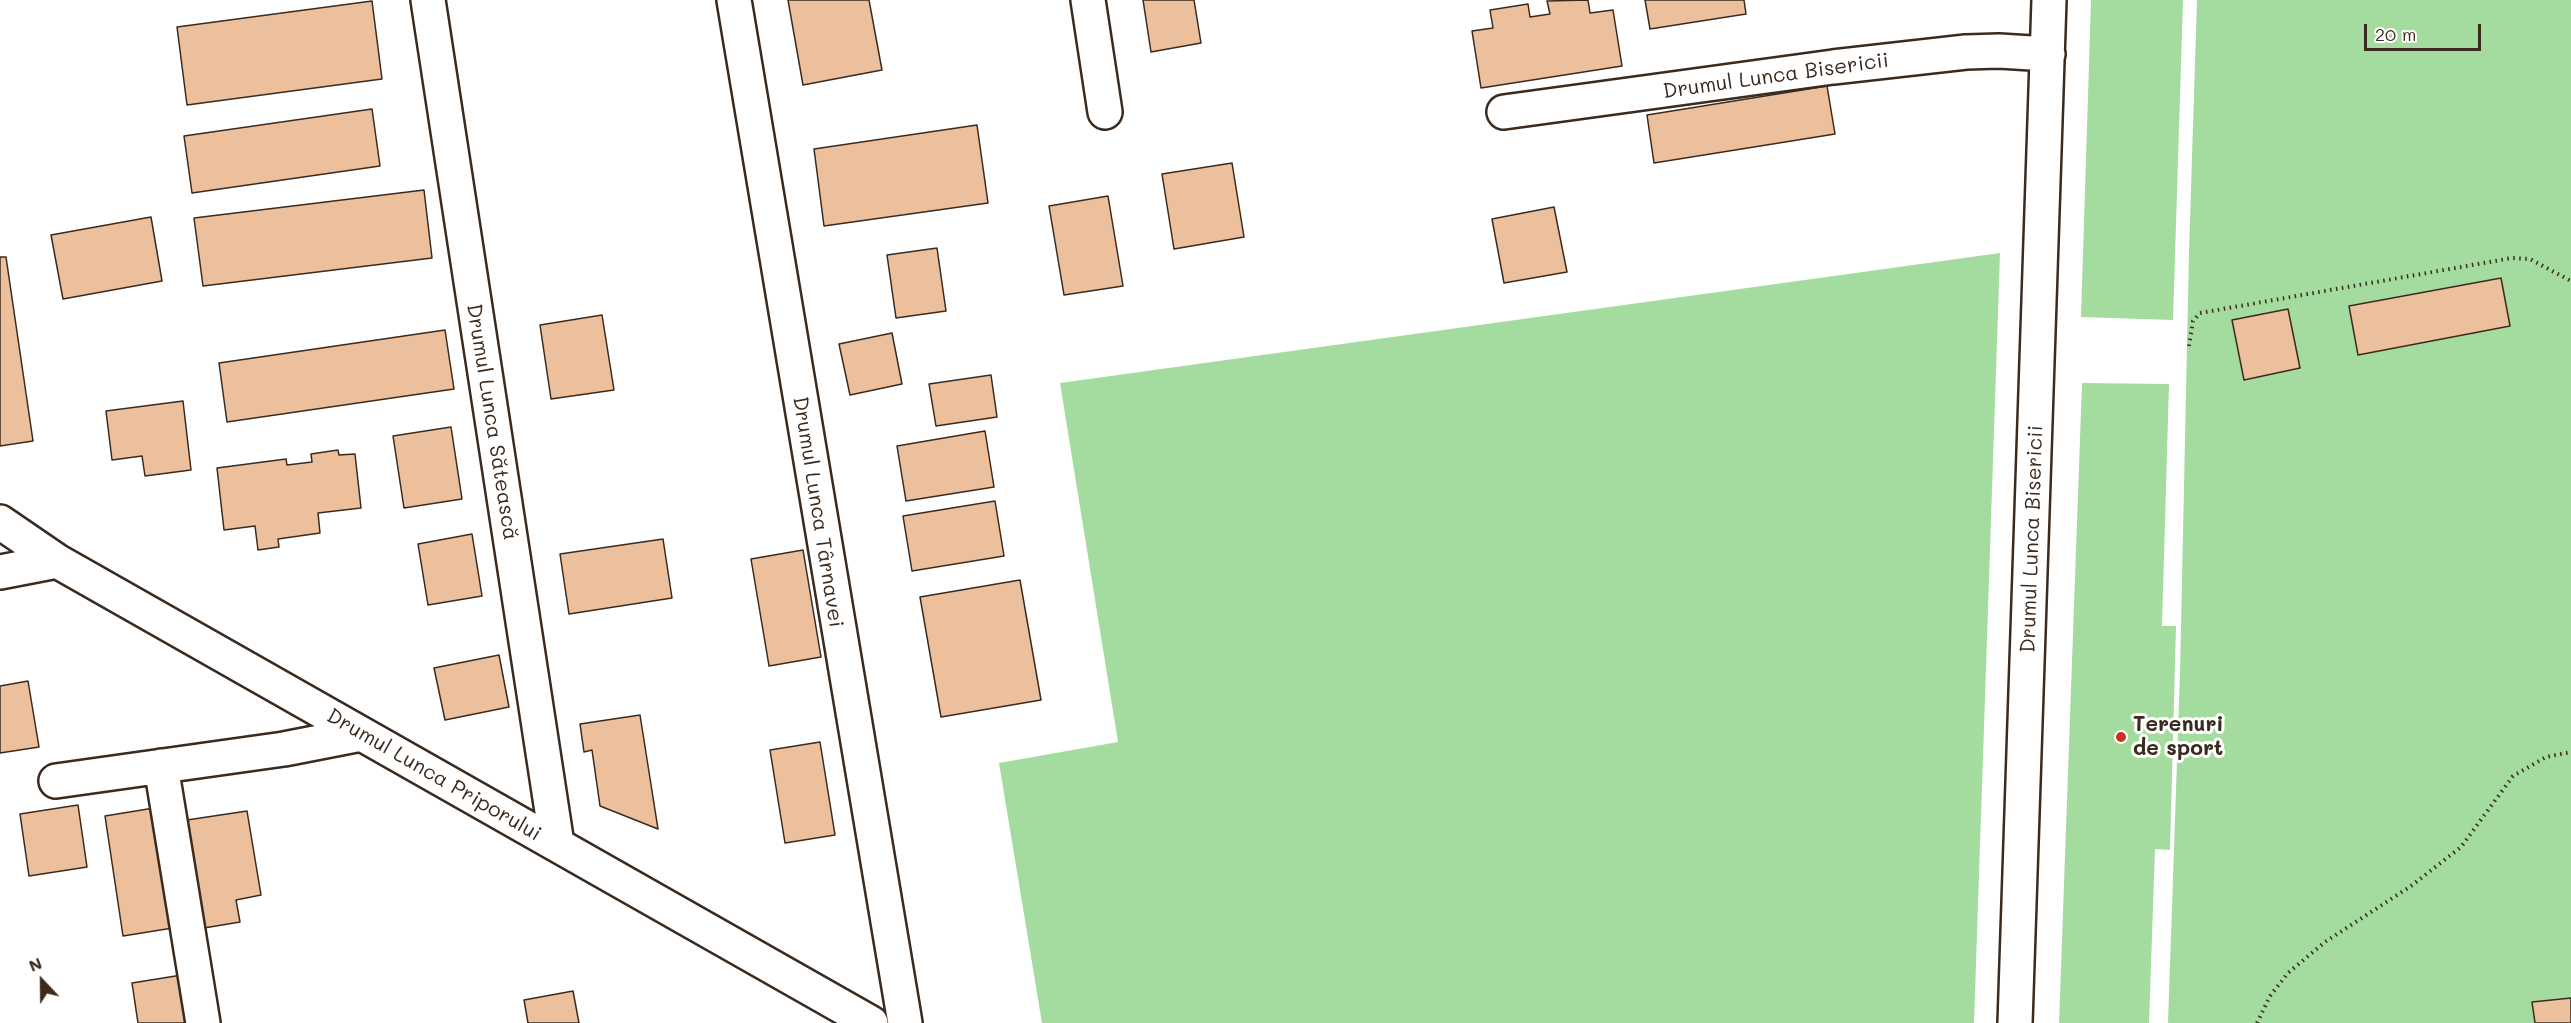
<!DOCTYPE html>
<html>
<head>
<meta charset="utf-8">
<style>
	body { margin:0 }
	#map { position:relative; width:2571px; height:1023px; overflow:hidden; background:#fff; font-family:Mali,sans-serif }
	canvas { display:block }
	.north { position:absolute; left:12px; top:951px; width:60px; height:60px; -webkit-text-stroke:4px #fff; paint-order:stroke; rotate:338deg; font-size:16px; font-weight:700; line-height:24px; text-align:center; color:#3b2a1e }
	.north::after { content:''; display:block; margin:auto; width:21px; height:27px; background:#3b2a1e; clip-path:polygon(50% 0,100% 100%,50% 72%,0 100%) }
	.scale { position:absolute; left:2364px; top:24px; width:117px; height:27px; box-sizing:border-box; border:3px solid #3b2a1e; border-top:0; padding-left:8px; font-size:18px; line-height:21px; white-space:nowrap; color:#3b2a1e; -webkit-text-stroke:4px #fff; paint-order:stroke }
</style>
</head>
<body>
<div id="map">
<canvas width="2571" height="1023"></canvas>
<div class="north">N</div>
<div class="scale">20 m</div>
</div>
<script>
const ctx = document.querySelector('canvas').getContext('2d');
ctx.lineJoin = 'round';
function fill(path, color) {
  ctx.fillStyle = color;
  ctx.fill(path, 'evenodd');
}
function shape(rows) {
  const path = new Path2D();
  for (const r of rows) {
    path.moveTo(r[0], r[1]);
    for (let i = 2; i < r.length; i += 2) path.lineTo(r[i], r[i + 1]);
  }
  return path;
}
function strokePath(path, color, width, dash) {
  ctx.strokeStyle = color;
  ctx.lineWidth = width;
  ctx.lineCap = dash ? 'butt' : 'round';
  ctx.setLineDash(dash || []);
  ctx.stroke(path);
}
function label(font, color, halo, rows, align = 'center') {
  ctx.font = font + ' Mali,sans-serif';
  ctx.lineWidth = 6;
  ctx.setLineDash([]);
  ctx.textBaseline = 'middle';
  ctx.strokeStyle = halo;
  ctx.fillStyle = color;
  for (const [text, x, y, turn = 0] of rows) {
    ctx.save();
    ctx.translate(x, y);
    ctx.rotate((+turn || 0) * Math.PI / 180);
    ctx.textAlign = isNaN(turn) ? turn : align;
    if (halo) ctx.strokeText(text, 0, 0);
    ctx.fillText(text, 0, 0);
    ctx.restore();
  }
}
const green = shape([
	[2091,0,2183,0,2173,320,2081,317],
	[2197,0,2571,0,2571,1023,2168,1023,2180,673,2189,252],
	[2000,253,1974,1023,1042,1023,999,763,1118,742,1060,383],
	[2082,383,2169,384,2162,626,2176,626,2170,850,2155,849,2149,1023,2059,1023]
]);
const building = shape([
	[788,0,869,0,882,70,803,85,788,0],
	[1143,0,1194,0,1201,43,1151,52,1143,0],
	[1588,0,1590,13,1613,10,1622,66,1481,88,1472,31,1493,28,1490,10,1528,4,1530,17,1550,14,1547,1,1588,0],
	[1645,0,1744,0,1746,14,1650,29,1645,0],
	[372,1,382,79,187,105,177,27,372,1],
	[1827,86,1835,134,1654,163,1647,115,1827,86],
	[372,109,380,166,192,193,184,136,372,109],
	[977,125,988,203,824,226,814,149,977,125],
	[1232,163,1244,237,1174,249,1162,174,1232,163],
	[424,190,432,258,203,286,194,218,424,190],
	[1108,196,1123,286,1064,295,1049,206,1108,196],
	[1554,207,1567,272,1504,283,1492,219,1554,207],
	[151,217,162,281,63,299,51,235,151,217],
	[937,248,946,311,896,318,887,255,937,248],
	[0,257,6,257,33,441,0,446,0,257],
	[2501,278,2510,326,2358,355,2349,306,2501,278],
	[2288,309,2300,368,2244,380,2232,320,2288,309],
	[602,315,614,390,551,399,540,325,602,315],
	[445,330,454,389,227,422,219,363,445,330],
	[892,333,902,384,850,395,839,344,892,333],
	[991,375,997,417,936,426,929,384,991,375],
	[183,401,191,470,145,476,142,456,112,460,106,411,183,401],
	[451,427,462,499,404,508,393,436,451,427],
	[985,431,994,487,906,501,897,446,985,431],
	[338,450,339,455,355,454,361,508,318,513,320,533,278,539,279,547,258,550,255,526,224,530,217,468,286,459,287,465,312,462,311,454,338,450],
	[995,501,1004,556,912,571,903,516,995,501],
	[472,534,482,596,428,605,418,544,472,534],
	[663,539,672,598,569,614,560,554,663,539],
	[803,550,821,657,769,666,751,559,803,550],
	[1020,580,1041,700,941,717,920,597,1020,580],
	[499,655,509,707,445,720,434,668,499,655],
	[28,681,39,747,0,753,0,686,28,681],
	[640,715,658,829,600,806,592,750,584,752,580,724,640,715],
	[820,742,835,835,785,843,770,750,820,742],
	[78,805,87,867,29,876,20,814,78,805],
	[160,807,179,927,123,936,105,816,160,807],
	[247,811,261,895,236,900,240,922,204,928,187,820,247,811],
	[188,974,195,1023,138,1023,132,983,188,974],
	[573,991,579,1023,528,1023,524,1000,573,991],
	[2571,998,2571,1023,2535,1023,2532,1002,2571,998]
]);
const path = shape([
	[2189,346,2193,321,2200,313,2512,258,2530,259,2571,281],
	[2257,1023,2270,996,2288,973,2325,942,2411,886,2461,847,2513,776,2546,757,2571,752]
]);
const minor = shape([
	[428,0,557,844],
	[734,0,905,1023],
	[1088,0,1105,112],
	[1504,112,1833,67,1966,52,1999,51,2048,54],
	[0,522,57,561,871,1023],
	[0,572,57,561],
	[161,766,203,1023],
	[56,781,284,749,361,734],
	[2015,1023,2049,0]
]);
const markers = [
	[2121,737,6,"#c8321e"]
];
const streetNames = [
	["Drumul Lunca Bisericii",1776,76,-8],
	["Drumul Lunca Sătească",492,422,81],
	["Drumul Lunca Târnavei",818,512,81],
	["Drumul Lunca Bisericii",2032,539,-88],
	["Drumul Lunca Priporului",434,775,30]
];
const poiNames = [
	["Terenuri",2133,725],
	["de sport",2133,749]
];
fill(green, '#a4dca0');
fill(building, '#edc09d');
strokePath(building, '#3b2a1e', 1.5);
strokePath(minor, '#3b2a1e', 38);
strokePath(path, '#3b2a1e', 4, [1.5, 4.5]);
strokePath(minor, '#fff', 33);
for (const [x, y, r, color] of markers) {
  const dot = new Path2D();
  dot.arc(x, y, r, 0, 2 * Math.PI);
  ctx.fillStyle = color;
  ctx.fill(dot);
  strokePath(dot, '#fff', 2);
}
label('21px', '#3b2a1e', '#fff', streetNames);
label('bold 21px', '#3b2a1e', '#fff', poiNames, 'left');
</script>
</body>
</html>
